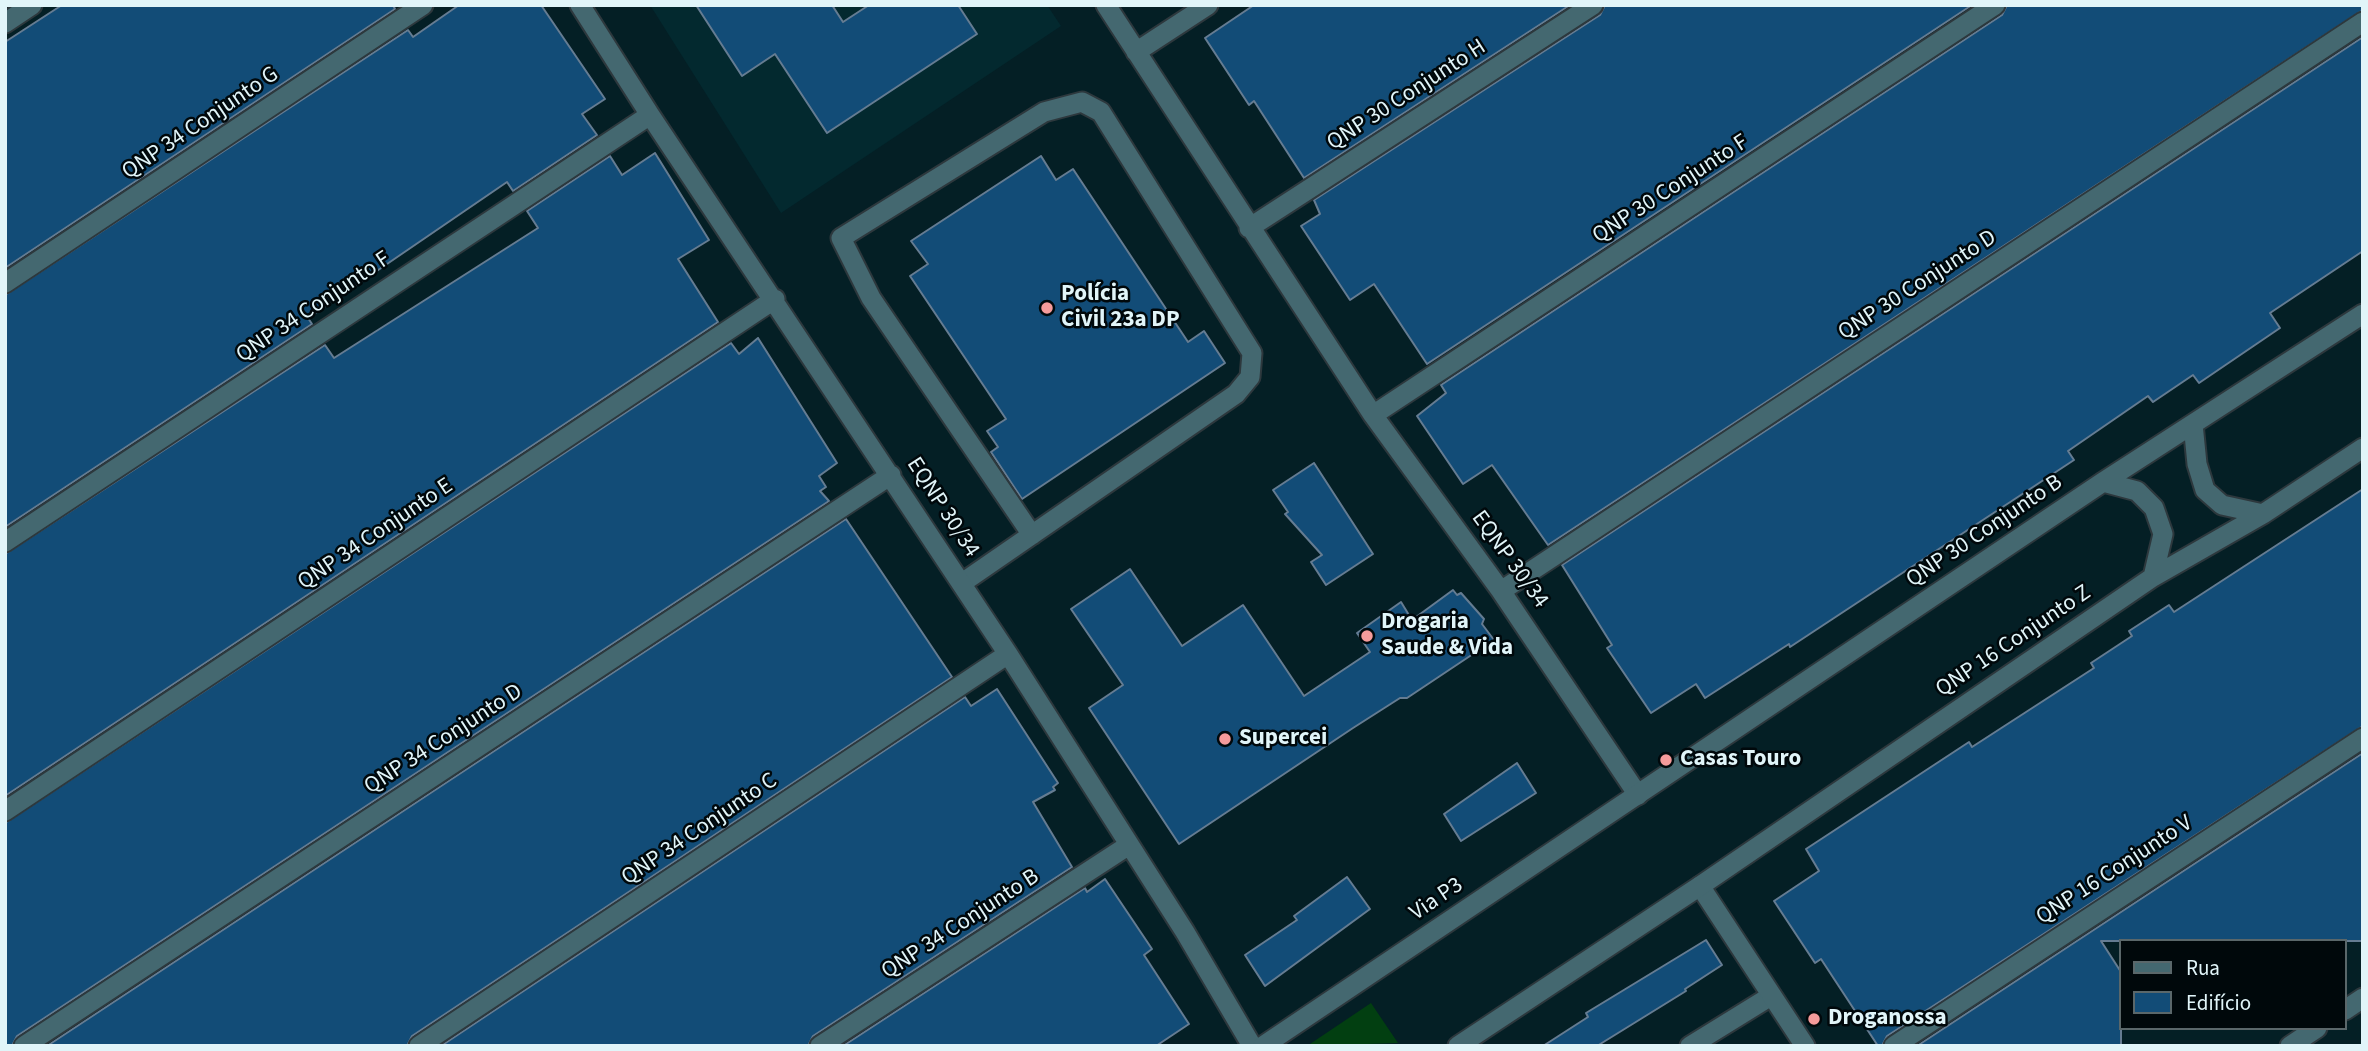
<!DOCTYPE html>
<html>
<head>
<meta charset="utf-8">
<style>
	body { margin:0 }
	#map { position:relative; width:2368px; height:1051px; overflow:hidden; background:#041f25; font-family:"Source Sans 3",sans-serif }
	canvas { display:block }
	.frame { position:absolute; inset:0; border:7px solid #e1f5f9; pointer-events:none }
	.legend { position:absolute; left:2119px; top:939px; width:228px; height:91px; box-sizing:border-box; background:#00080b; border:2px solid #5a676a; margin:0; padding:9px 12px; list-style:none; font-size:21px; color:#e1f5f9 }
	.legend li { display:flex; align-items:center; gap:14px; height:35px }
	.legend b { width:35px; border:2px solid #5a676a }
</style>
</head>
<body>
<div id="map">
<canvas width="2368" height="1051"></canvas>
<div class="frame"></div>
<ul class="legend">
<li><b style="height:9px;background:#446870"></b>Rua</li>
<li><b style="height:19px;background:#124c77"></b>Edifício</li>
</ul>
</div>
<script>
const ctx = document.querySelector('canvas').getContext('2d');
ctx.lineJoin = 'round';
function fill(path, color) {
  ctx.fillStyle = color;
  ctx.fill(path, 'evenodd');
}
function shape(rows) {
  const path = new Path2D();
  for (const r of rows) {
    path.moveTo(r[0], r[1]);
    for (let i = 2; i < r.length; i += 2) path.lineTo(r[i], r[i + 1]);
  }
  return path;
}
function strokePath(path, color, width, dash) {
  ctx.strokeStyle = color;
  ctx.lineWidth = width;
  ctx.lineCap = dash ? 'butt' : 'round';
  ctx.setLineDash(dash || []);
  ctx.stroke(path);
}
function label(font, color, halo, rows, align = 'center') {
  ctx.font = font + ' "Source Sans 3",sans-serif';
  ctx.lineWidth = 5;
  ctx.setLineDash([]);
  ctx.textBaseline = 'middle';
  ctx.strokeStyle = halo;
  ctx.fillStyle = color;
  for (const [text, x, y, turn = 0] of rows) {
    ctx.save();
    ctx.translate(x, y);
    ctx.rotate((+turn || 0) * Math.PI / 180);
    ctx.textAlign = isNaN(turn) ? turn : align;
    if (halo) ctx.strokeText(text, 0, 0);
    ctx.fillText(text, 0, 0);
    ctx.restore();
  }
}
const built = shape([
	[650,5,1047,5,1061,26,781,213]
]);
const green = shape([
	[1371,1003,1398,1043,1307,1046]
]);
const building = shape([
	[62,5,393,5,395,9,5,268,5,42,62,5],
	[459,5,541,5,605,99,582,114,597,135,513,191,507,182,308,318,312,324,5,527,5,295,408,30,413,37,459,5],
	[696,5,832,5,843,22,869,5,958,5,977,34,827,133,775,54,742,76,696,5],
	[1254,5,1570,5,1304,178,1254,101,1249,105,1205,38,1254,5],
	[1605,5,1972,5,1427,364,1374,284,1350,300,1301,226,1320,214,1314,200,1600,15,1605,5],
	[2007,5,2363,5,2363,10,1548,545,1492,465,1463,484,1417,416,1446,393,1441,385,2002,15,2007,5],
	[2363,37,2363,251,2270,313,2280,328,2199,383,2193,375,2153,402,2148,396,2068,451,2074,460,1790,647,1789,644,1705,698,1696,684,1651,713,1607,648,1612,645,1562,565,2363,37],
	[655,153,709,240,678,259,718,322,5,796,5,554,325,345,334,358,538,228,527,211,610,156,622,175,655,153],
	[1041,156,1056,180,1073,169,1188,342,1204,331,1225,363,1022,499,991,452,998,447,987,431,1006,419,910,276,928,264,911,241,1041,156],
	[758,338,837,463,819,476,826,487,820,491,829,501,17,1036,12,1046,5,1046,5,823,731,343,739,354,758,338],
	[1314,463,1373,554,1326,585,1311,562,1322,555,1285,514,1288,512,1273,490,1314,463],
	[2363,489,2363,726,1887,1036,1882,1046,1878,1046,1821,959,1815,963,1774,901,1819,871,1806,849,1969,742,1972,747,2094,668,2091,663,2132,636,2129,631,2169,605,2174,612,2363,489],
	[846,519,952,677,412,1036,407,1046,47,1046,846,519],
	[1130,569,1182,646,1243,605,1304,696,1370,652,1357,633,1401,602,1412,620,1453,590,1457,595,1461,593,1484,619,1482,624,1494,640,1407,698,1400,698,1353,728,1179,844,1089,708,1123,685,1071,609,1130,569],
	[997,689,1058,783,1053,787,1055,790,1033,802,1072,867,813,1036,808,1046,441,1046,965,697,971,706,997,689],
	[2363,753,2363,941,2101,941,2121,972,2121,1046,1917,1046,2363,753],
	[1517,763,1536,793,1461,841,1444,814,1517,763],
	[1347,877,1370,909,1265,986,1245,955,1297,920,1294,916,1347,877],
	[1105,879,1152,949,1144,955,1189,1024,1156,1046,843,1046,1085,888,1087,892,1105,879],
	[1706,940,1722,965,1685,989,1686,991,1597,1046,1543,1046,1588,1017,1586,1013,1706,940]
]);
const service = shape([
	[962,583,1236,394,1250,377,1252,353,1101,112,1082,102,1044,112,841,238,871,298,1032,535],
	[1690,1046,1771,996]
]);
const minor = shape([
	[580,5,650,115,1008,654,1185,932,1252,1046],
	[1106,5,1373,415,1501,591,1638,795],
	[5,23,32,5],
	[1136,52,1208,5],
	[1249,228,1593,5],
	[5,283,423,5],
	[1373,415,1995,5],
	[5,542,650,115],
	[1501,591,2363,22],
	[5,811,775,299],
	[1700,886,1805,1046],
	[2345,1010,2363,998],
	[24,1046,891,475],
	[419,1046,1008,654],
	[820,1046,1129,845],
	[1894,1046,2363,738],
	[2290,1046,2317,1028]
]);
const tertiary = shape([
	[2193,424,2197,464,2205,490,2222,505,2263,514],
	[2103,482,2137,491,2154,508,2163,534,2153,577],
	[1263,1046,2103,482,2363,314],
	[1458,1046,1700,886,2153,577,2263,514,2363,448]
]);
const markers = [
	[1047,308,7,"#f59b9b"],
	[1367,636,7,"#f59b9b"],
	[1225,739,7,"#f59b9b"],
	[1666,760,7,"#f59b9b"],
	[1814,1019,7,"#f59b9b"]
];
const streetNames = [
	["QNP 30 Conjunto H",1407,96,-33],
	["QNP 34 Conjunto G",201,124,-34],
	["QNP 30 Conjunto F",1671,190,-33],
	["QNP 30 Conjunto D",1918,286,-33],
	["QNP 34 Conjunto F",314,308,-34],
	["EQNP 30/34",942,508,57],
	["QNP 30 Conjunto B",1985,532,-34],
	["QNP 34 Conjunto E",376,535,-34],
	["EQNP 30/34",1509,560,54],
	["QNP 16 Conjunto Z",2014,642,-34],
	["QNP 34 Conjunto D",444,740,-33],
	["QNP 34 Conjunto C",700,830,-34],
	["QNP 16 Conjunto V",2115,871,-33],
	["Via P3",1437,900,-34],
	["QNP 34 Conjunto B",961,925,-33]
];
const poiNames = [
	["Polícia",1061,295],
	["Civil 23a DP",1061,321],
	["Drogaria",1381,623],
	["Saude & Vida",1381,649],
	["Supercei",1239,739],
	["Casas Touro",1680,760],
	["Droganossa",1828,1019]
];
fill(built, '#03292f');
fill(green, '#023f11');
fill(building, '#124c77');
strokePath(building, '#657c92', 2);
strokePath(service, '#2d383d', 23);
strokePath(minor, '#2d383d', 23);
strokePath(tertiary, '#2d383d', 23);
strokePath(service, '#446870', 19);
strokePath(minor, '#446870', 19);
strokePath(tertiary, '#446870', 19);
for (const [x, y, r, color] of markers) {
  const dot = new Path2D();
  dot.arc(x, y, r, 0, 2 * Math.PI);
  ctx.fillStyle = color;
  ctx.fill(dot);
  strokePath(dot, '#00080b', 2.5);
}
label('23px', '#e1f5f9', '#00080b', streetNames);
label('bold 23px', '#e1f5f9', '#00080b', poiNames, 'left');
</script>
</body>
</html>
